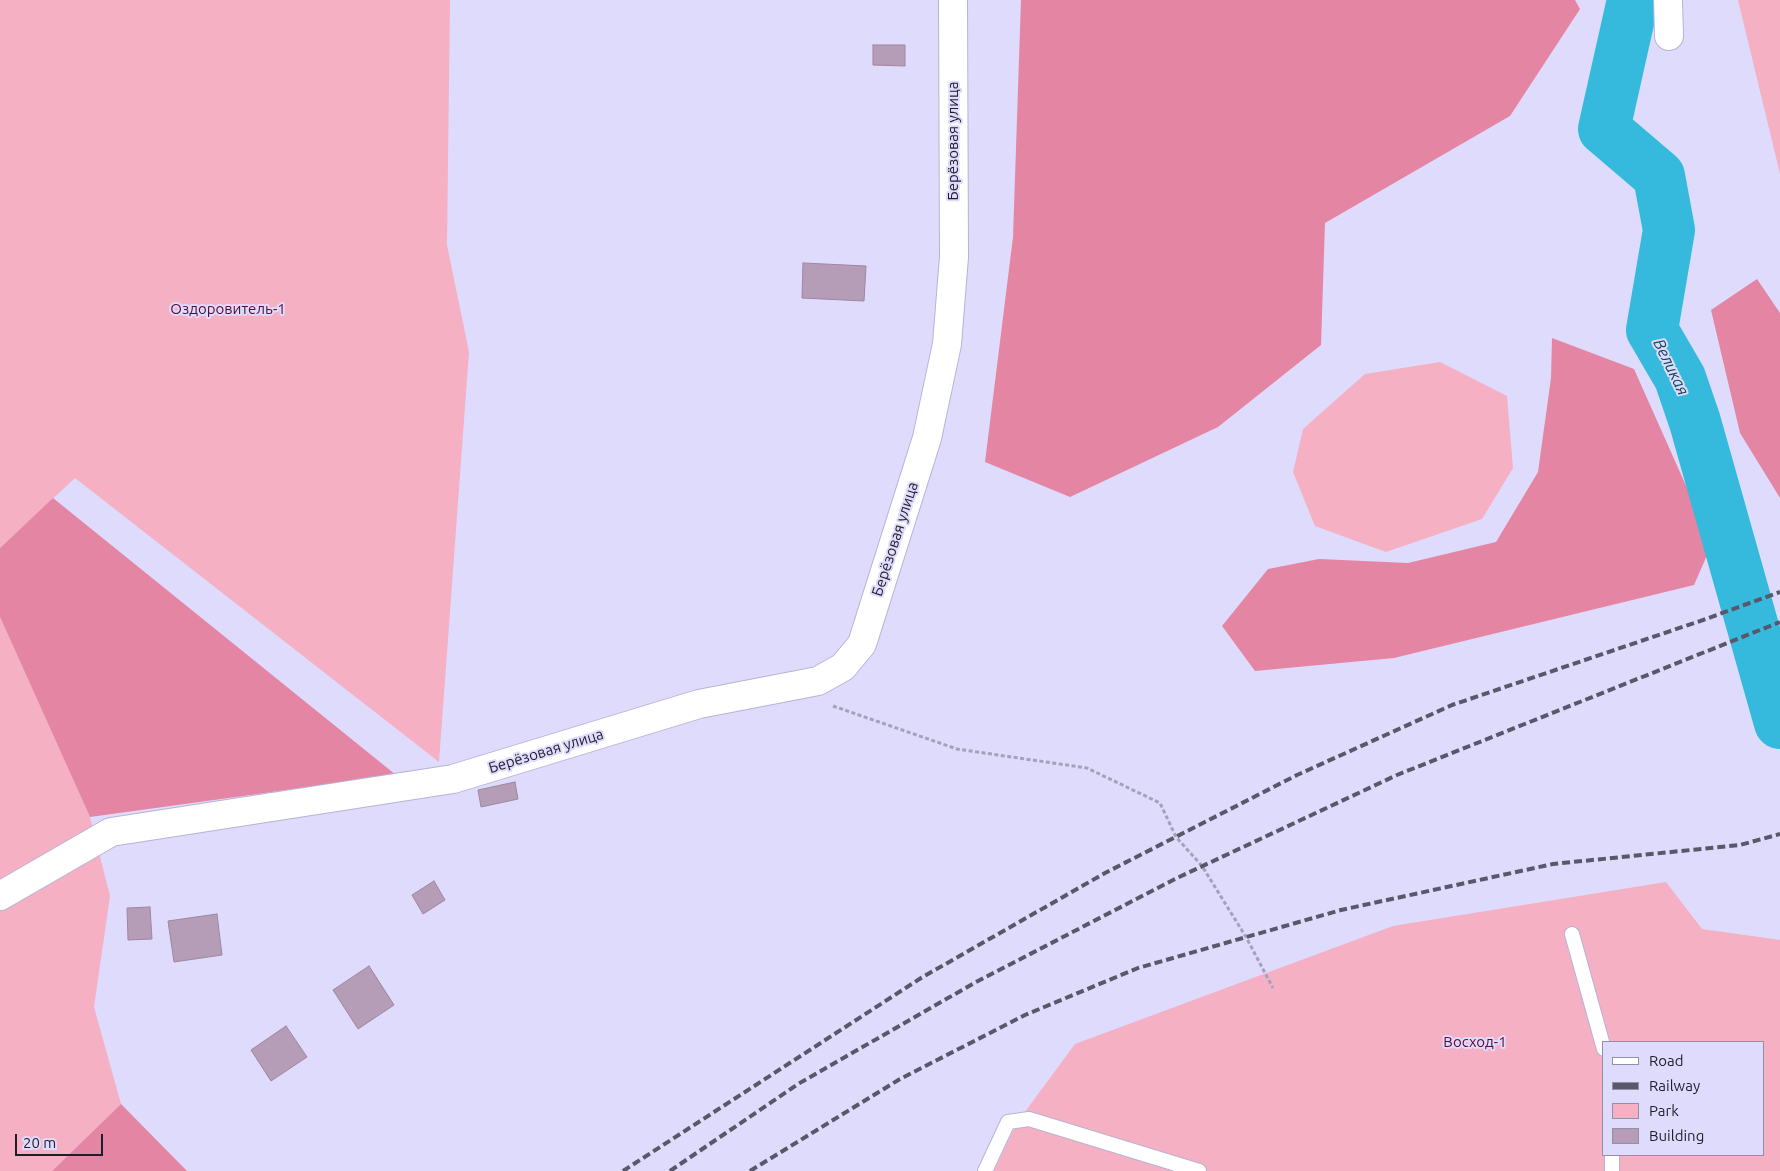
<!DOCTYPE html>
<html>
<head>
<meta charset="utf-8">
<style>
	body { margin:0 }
	#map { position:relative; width:1780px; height:1171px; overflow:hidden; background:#dedbfc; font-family:Ubuntu,sans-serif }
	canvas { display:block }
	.legend { position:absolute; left:1602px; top:1041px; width:162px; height:115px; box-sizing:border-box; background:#dedbfc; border:1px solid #928fa8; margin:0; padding:6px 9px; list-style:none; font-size:15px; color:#1f1d29 }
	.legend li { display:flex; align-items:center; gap:10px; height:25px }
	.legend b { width:25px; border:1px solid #928fa8 }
	.scale { position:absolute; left:15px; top:1134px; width:88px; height:22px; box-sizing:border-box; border:2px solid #1f1d29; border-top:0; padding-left:6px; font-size:15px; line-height:18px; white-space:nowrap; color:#1f1d29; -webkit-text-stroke:4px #dedbfc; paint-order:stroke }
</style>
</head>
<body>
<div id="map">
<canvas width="1780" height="1171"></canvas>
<ul class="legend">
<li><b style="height:6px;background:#fff"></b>Road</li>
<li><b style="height:6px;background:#5a576a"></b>Railway</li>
<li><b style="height:14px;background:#f5b0c4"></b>Park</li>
<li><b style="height:14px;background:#b69db7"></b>Building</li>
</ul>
<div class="scale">20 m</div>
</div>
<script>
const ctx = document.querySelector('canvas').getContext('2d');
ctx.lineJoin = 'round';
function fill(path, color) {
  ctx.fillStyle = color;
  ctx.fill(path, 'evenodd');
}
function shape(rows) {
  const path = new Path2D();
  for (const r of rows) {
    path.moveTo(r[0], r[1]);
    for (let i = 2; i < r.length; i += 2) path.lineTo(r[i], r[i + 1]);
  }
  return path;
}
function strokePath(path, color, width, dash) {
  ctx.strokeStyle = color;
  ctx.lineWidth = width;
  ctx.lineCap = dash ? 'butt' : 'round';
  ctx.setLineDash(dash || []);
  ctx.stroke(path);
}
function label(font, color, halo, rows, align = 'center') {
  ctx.font = font + ' Ubuntu,sans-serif';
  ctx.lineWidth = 4;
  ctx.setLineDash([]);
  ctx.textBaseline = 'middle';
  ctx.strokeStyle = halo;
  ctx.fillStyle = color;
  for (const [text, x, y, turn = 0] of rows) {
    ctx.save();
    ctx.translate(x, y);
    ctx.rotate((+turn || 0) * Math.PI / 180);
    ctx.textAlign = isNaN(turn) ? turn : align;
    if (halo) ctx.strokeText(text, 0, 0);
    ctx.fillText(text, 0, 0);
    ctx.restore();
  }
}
const green = shape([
	[0,0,450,0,447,245,469,352,439,762,75,478,0,548],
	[1738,0,1780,0,1780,174],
	[1440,362,1507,396,1513,468,1482,519,1386,552,1315,526,1293,472,1303,429,1365,374],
	[0,617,90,817,110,896,94,1007,121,1104,52,1171,0,1171],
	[1666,882,1702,929,1780,940,1780,1171,994,1171,1016,1124,1075,1044,1393,926],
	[1604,1042,1764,1042,1764,1155,1604,1155]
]);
const forest = shape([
	[1021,0,1575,0,1580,9,1510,116,1325,223,1321,345,1218,427,1070,497,985,462,1013,237],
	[1757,279,1780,313,1780,498,1740,433,1711,310],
	[1552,338,1634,369,1712,544,1694,585,1394,658,1255,671,1222,626,1268,569,1319,559,1408,563,1496,542,1538,472,1551,378],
	[53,498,396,775,90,817,0,617,0,548],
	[121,1104,187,1171,52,1171]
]);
const river = shape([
	[1633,0,1604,129,1659,176,1669,230,1652,330,1680,378,1695,422,1780,723]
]);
const building = shape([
	[873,45,905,45,905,66,873,65,873,45],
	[803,263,866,266,864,301,802,298,803,263],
	[515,782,518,799,481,807,478,790,515,782],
	[434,881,445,900,423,914,412,895,434,881],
	[150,907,152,939,128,940,127,908,150,907],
	[217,914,222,955,174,962,168,921,217,914],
	[369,966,394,1005,358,1029,333,990,369,966],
	[286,1026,307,1057,271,1081,251,1050,286,1026]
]);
const path = shape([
	[833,706,957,749,1087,768,1160,803,1176,837,1202,866,1246,937,1273,988]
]);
const lane = shape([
	[1572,934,1604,1049],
	[1612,1155,1612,1171],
	[985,1171,1008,1122,1029,1119,1199,1171]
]);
const street = shape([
	[1668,0,1669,36],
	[0,896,111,832,453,779,699,704,818,681,843,667,862,644,927,438,947,344,954,257,953,0]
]);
const rail = shape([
	[623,1171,921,978,1105,873,1297,775,1452,705,1703,620,1780,592],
	[670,1171,798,1084,976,982,1177,878,1397,775,1780,622],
	[750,1171,900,1079,1025,1015,1138,968,1341,910,1553,864,1740,845,1780,834]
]);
const streetNames = [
	["Берёзовая улица",953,141,-90],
	["Берёзовая улица",895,539,-72],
	["Берёзовая улица",546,751,-17]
];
const parkNames = [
	["Оздоровитель-1",228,309],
	["Восход-1",1475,1042]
];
const waterNames = [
	["Великая",1671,367,64]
];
fill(green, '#f5b0c4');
fill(forest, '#e485a3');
strokePath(river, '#35bade', 52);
fill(building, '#b69db7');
strokePath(building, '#9f869f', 1);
strokePath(lane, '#b7b3d4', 16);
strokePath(street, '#b7b3d4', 30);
strokePath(path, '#a3a1bb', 3, [4, 2.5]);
strokePath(lane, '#fff', 14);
strokePath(street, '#fff', 28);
strokePath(rail, '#5a576a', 4, [8, 4]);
label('15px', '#1f1d29', '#dedbfc', streetNames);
label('15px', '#5e0730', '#dedbfc', parkNames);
label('italic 16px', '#0d4554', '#dedbfc', waterNames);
</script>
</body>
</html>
